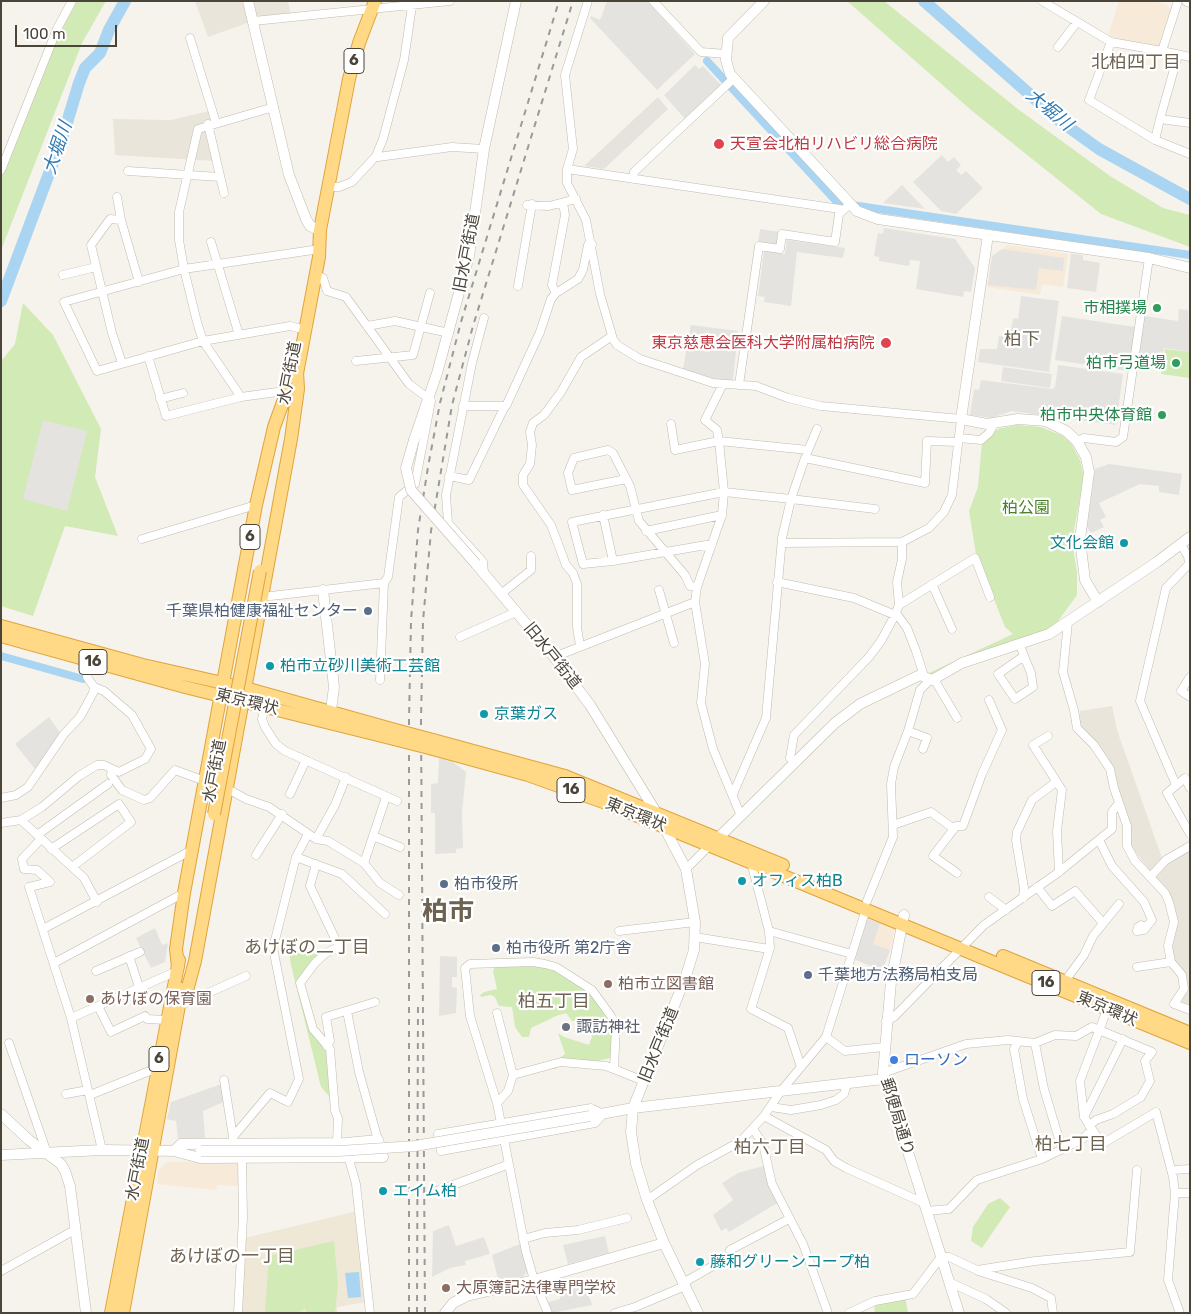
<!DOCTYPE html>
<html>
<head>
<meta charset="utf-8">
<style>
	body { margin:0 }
	#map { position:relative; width:1191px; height:1314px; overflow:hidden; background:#f6f3ec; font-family:Rubik,sans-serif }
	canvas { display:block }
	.frame { position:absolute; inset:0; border:2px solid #4b4439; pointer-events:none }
	.scale { position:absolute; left:15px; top:25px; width:102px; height:22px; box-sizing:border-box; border:2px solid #4b4439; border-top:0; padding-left:6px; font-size:15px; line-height:18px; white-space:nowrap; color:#4b4439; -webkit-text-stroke:4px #fff; paint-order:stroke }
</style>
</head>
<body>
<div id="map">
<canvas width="1191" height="1314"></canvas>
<div class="frame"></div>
<div class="scale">100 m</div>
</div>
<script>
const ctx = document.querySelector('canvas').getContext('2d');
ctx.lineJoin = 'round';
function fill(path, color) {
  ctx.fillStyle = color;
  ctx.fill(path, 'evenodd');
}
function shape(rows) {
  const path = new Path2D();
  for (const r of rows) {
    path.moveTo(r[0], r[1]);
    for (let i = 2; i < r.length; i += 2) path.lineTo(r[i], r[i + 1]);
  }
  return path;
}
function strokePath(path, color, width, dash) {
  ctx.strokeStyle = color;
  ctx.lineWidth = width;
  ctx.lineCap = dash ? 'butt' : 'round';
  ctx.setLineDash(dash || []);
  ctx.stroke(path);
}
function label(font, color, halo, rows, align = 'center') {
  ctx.font = font + ' Rubik,"Noto Sans JP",sans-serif';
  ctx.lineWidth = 4.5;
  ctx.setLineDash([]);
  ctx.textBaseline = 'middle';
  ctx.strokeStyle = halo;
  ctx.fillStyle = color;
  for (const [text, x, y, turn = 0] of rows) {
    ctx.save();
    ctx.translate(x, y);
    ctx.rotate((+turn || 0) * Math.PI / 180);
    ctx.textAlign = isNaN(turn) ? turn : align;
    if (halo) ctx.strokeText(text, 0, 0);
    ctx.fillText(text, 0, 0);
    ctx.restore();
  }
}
const residential = shape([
	[195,1,288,1,291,15,258,16,250,22,208,37],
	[209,111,212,121,204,123,214,161,115,155,113,119,171,120],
	[1112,706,1117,730,1162,858,1167,864,1190,850,1190,1008,1182,1003,1185,984,1175,962,1171,946,1178,923,1173,907,1167,891,1130,846,1113,769,1098,743,1079,727,1080,711]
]);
const commercial = shape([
	[1119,1,1154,1,1166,5,1172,10,1162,46,1158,49,1108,36],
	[1008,245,1068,254,1063,287,1042,284,1040,295,987,287,992,256],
	[867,919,895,927,891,948,882,971,854,959],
	[239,1161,239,1186,217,1185,216,1190,157,1184,158,1171,166,1162]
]);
const industrial = shape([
	[658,97,668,109,604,169,584,166],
	[1071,254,1083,255,1083,260,1100,263,1096,292,1067,288]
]);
const education = shape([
	[357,1211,367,1302,337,1307,337,1313,241,1313,245,1238]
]);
const green = shape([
	[74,1,106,1,82,43,1,250,1,176,59,31],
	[847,1,884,1,1019,110,1110,176,1163,208,1190,215,1190,247,1101,214,971,110],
	[23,303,53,335,101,429,95,477,118,536,65,526,33,616,1,606,1,361,15,344],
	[1165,349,1190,352,1190,378,1161,374],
	[1017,425,1041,427,1063,436,1071,443,1080,460,1084,476,1072,541,1077,572,1077,595,1058,621,1049,629,930,676,927,674,1013,634,1005,627,976,554,969,511,978,487,982,442,998,429],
	[289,952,319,954,312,960,297,984,311,1033,327,1051,330,1097,321,1087,291,965],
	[526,964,551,966,581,984,595,998,612,1028,613,1057,591,1063,558,1065,556,1069,551,1069,548,1067,565,1054,558,1033,564,1037,589,1045,592,1037,589,1029,595,1019,593,1016,576,1021,572,1021,566,1013,556,1016,531,1028,529,1037,522,1037,515,1027,512,1007,499,1006,495,997,491,995,481,997,480,995,484,992,497,989,493,971,495,966],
	[1000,1198,1010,1207,982,1248,971,1241,973,1227,988,1204],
	[334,1241,338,1285,335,1313,307,1313,305,1308,297,1313,265,1313,269,1256],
	[905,1296,908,1313,875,1313,874,1303]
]);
const parking = shape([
	[607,1,647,1,695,54,657,90,590,18,591,16,600,20],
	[695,65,699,69,703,66,721,85,685,119,664,95],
	[942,155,948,162,954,157,961,165,956,170,961,175,966,171,983,188,956,214,941,211,913,182],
	[902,185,925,209,883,203],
	[884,228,955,239,975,268,971,292,964,291,963,297,916,289,920,261,910,260,909,266,879,261,879,257,874,256,878,233,883,234],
	[760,229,780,232,777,246,758,243],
	[787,240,845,248,843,258,797,252,791,306,764,302,765,297,758,296,764,251,785,254],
	[1002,249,1064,258,1063,271,1039,268,1036,290,988,285,992,256],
	[1021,296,1059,301,1049,372,978,362,980,349,997,349,999,336,1010,337,1013,318,1018,319],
	[1188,305,1190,352,1164,348,1162,363,1138,359,1144,316,1178,321,1179,309,1188,310],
	[1062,316,1135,327,1129,371,1055,360],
	[691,325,738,331,733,380,716,379,683,369],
	[1058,365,1123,374,1116,425,1011,411,992,418,970,415,974,389,979,390,981,380,1052,389,1055,387],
	[1003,367,1052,374,1050,388,1001,381],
	[43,420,87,431,67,511,23,499],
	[1109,464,1182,474,1179,495,1159,492,1159,486,1140,484,1099,503,1106,517,1100,520,1104,527,1091,533,1087,527,1095,469],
	[49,717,61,734,36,770,15,744],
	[439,758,453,762,466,772,462,813,463,848,456,849,456,853,435,854,435,813,431,813,431,784,438,783],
	[867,919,880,923,873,944,890,950,882,971,854,959],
	[155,928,162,945,168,943,165,962,151,968,136,938],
	[440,956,457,957,457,977,452,977,452,987,457,988,456,1013,439,1016],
	[224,1083,226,1101,203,1111,205,1138,178,1139,176,1121,167,1119,171,1102],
	[767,1165,779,1202,729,1232,726,1228,721,1231,713,1215,733,1200,722,1183,738,1173],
	[449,1225,456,1246,484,1237,490,1254,465,1261,466,1265,450,1268,432,1277,433,1231],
	[605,1236,609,1253,568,1264,563,1245],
	[520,1244,528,1270,523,1277,499,1283,492,1255],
	[586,1286,592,1305,551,1313,546,1303,560,1299,560,1295,573,1292,572,1287]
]);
const water = shape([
	[359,1272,361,1297,348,1298,345,1273]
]);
const canal = shape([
	[707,61,838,203,1190,255],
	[1,656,83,679]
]);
const river = shape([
	[924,1,1060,121,1099,149,1190,199],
	[1,301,62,139,79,83,85,68,100,53,109,30,125,1]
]);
const minor = shape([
	[588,1,565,75,573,149,567,169,567,183,586,220,600,294,613,339,617,345,640,359,713,383,756,386,788,398,821,406,961,419,952,495,944,512,929,528,902,542,782,543],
	[653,1,701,52,726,54],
	[1042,1,1111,42,1162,51,1178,1],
	[254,21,450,1],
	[190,38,216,123],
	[1111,42,1089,100,1155,140,1190,154],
	[1058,47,1077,22],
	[1162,51,1190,57],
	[1160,119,1178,55],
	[208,124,224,193],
	[1155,140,1160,119,1190,123],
	[376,156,378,157,452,147,484,149],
	[567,169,840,209,842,211],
	[1,170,57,29,72,1],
	[128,171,220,177],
	[633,177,634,172,733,79],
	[328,187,339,187,352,182,376,156,383,139,404,60,412,6],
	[117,197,121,220,110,219,91,245,112,333,122,363],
	[527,205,549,206,576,199],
	[121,220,139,282],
	[211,242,239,335],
	[63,275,96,267],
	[316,275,323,278,327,291,346,297,409,384,428,398],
	[518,286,532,204],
	[556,293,578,279,583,270,588,245,592,244],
	[484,318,472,363,446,495,448,523,483,562,484,574],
	[367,326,395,321,449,333],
	[298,328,290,326,203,341,97,371,64,302,184,269,313,250],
	[148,356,166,416,241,397,277,392,286,394],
	[356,361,413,355,430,293],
	[723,384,705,420,717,430,719,441,808,450],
	[739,385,759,246,780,249,782,234,835,242,839,214,850,204],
	[241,397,203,341,197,322,184,269,179,240,179,212,198,129,274,107],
	[160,399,183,393],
	[463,406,506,406,540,332,551,299,556,293,552,285,565,215,563,203],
	[671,424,675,450,719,441,724,492,722,515,697,587,695,602,705,664,701,703,713,749,741,816],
	[959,438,981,440,989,433,994,424],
	[1077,441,1084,438,1116,442,1123,437,1149,258],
	[807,453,817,429],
	[449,476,469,480,504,408],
	[626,479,572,490,568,473,574,458,608,450,613,453,630,486,639,521,685,575,690,586,697,587],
	[603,515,613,561],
	[646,531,722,515],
	[142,539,256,505],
	[712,544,613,561,583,564,572,522,724,492,791,499,805,458,925,483,927,441,958,442],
	[777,582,854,598,895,615],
	[932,584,952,629],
	[659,590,674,643],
	[501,594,531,570,531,556],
	[262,597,384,583,388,577,399,497,415,484,431,401],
	[899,605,975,558,990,597],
	[896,613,907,628,916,651,923,673,920,675],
	[1068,622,1063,672,1074,710,1077,728,1094,745,1110,769,1114,788,1127,826,1127,846,1135,861,1165,893,1169,902,1174,922,1168,946,1171,962,1182,975,1184,989,1174,1004,1190,1010],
	[460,637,516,612],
	[1020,645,1024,656,1031,673,1033,687,1015,699,998,674,1024,656],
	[580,646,577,627,577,584,573,573,566,565,551,525,523,485,523,475,530,464,532,445,530,432,533,423,544,415,561,392,581,357,612,336],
	[554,657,695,602],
	[1190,677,1181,691,1190,697],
	[934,679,957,718],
	[380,680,384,583],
	[265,707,262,719,265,727,276,744,285,751,397,801],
	[908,731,927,738,923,749],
	[1048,736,1033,745,1062,790,1057,831,1059,872],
	[794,763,790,758,794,735,869,657,881,641,895,615,899,605,897,582,902,559,902,542],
	[112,769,111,775,122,790,144,800,150,798,175,770,205,781],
	[1176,785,1140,701,1166,588,1189,564,1188,556,1181,545],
	[226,788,246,799,269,807,316,839,328,841,364,863,380,883,399,895],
	[1190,788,1185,778,1167,793,1190,834],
	[290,794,306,760],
	[733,794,766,718,782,538,791,499,875,509],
	[1,798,16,795,28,787,64,734,80,717,93,693,94,687,87,677,88,671],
	[21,820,84,878,97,902],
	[1,823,21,820,42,807,79,776,97,765,104,765,119,772,145,759,151,749,132,715,104,691,94,687],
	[893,825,931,812,954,829],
	[37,835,108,784],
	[373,836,400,847],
	[41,839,22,859,24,869,37,870,50,882,29,887,71,1018,102,1150],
	[316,839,335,805,346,777],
	[1099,840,1112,866,1144,902,1152,920,1144,930,1137,931,1138,927,1141,925,1145,927],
	[51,849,119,804,131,822,72,867],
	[256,855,282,814],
	[296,857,342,874,385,914],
	[751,862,769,931,770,948,751,1009,788,1028,801,1067],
	[364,863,386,797],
	[316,864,310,886,339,947,326,953,315,963,300,983,313,1029,330,1049,335,1111,338,1118,337,1143],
	[686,869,710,845],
	[957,873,933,856,956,826,963,826,982,774,1002,730,989,700],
	[1150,877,1166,860,1190,846],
	[1037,887,1052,906,1075,891,1103,923],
	[989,897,1006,910],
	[1023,898,1024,888,1016,840,1017,832,1032,800,1056,782],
	[867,901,893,837,891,784,894,767,908,731,920,690,930,680],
	[43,929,192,850],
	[619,931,695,922],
	[769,931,852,954],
	[695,937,769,949],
	[129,956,139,987],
	[54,963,184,893],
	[1137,967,1171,962],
	[96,971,140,952],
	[1065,981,1084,955,1093,936,1119,904],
	[98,1006,111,1032,145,1016,147,1019,166,1020],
	[179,1006,246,976],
	[1108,1007,1080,1081,1084,1117,1102,1144,1156,1112,1173,1177,1175,1193,1168,1280,1180,1313],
	[347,1011,359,1072,378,1140],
	[71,1018,177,971],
	[886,1021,894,1017,984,925,1059,872,1112,829,1112,812,1119,803],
	[826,1037,845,1051,884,1047],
	[1018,1042,1014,1049,1023,1099,1042,1159],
	[9,1043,47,1153],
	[1035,1043,1044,1089,1062,1149],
	[327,1046,330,1041,326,1017,375,1002],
	[883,1073,966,1044,1008,1040,1035,1043,1055,1035,1076,1036,1092,1027,1152,1052,1145,1061,1150,1081,1141,1097,1113,1114,1096,1120,1089,1126],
	[513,1075,561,1062,606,1066,644,1081],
	[224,1080,233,1137],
	[66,1094,88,1090],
	[90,1095,157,1068],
	[497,1103,508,1091,513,1075,497,1013],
	[771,1107,791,1110,821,1105,836,1100,844,1094,847,1084],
	[591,1108,603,1114,595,1123,441,1151,438,1134,591,1108],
	[764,1116,826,1150,834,1161,846,1168,924,1203],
	[1084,1117,1123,1039],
	[753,1129,763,1144,772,1184,803,1244,828,1313],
	[232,1144,233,1137,270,1093,288,1102,299,1079,273,948,296,857,308,834],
	[347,1152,356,1184,370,1313],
	[1172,1170,1190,1169],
	[434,1192,507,1165],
	[1175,1193,1190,1193],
	[647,1200,697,1165,741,1141,764,1116,781,1091,826,1037,866,909],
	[926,1211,949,1209,977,1180,1042,1159,1081,1140,1092,1130],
	[523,1239,545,1233,578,1230,627,1218],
	[1,1271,71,1232,76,1232],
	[978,1271,1032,1288,1051,1298,1053,1313],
	[949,1282,986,1299,1006,1313],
	[683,1283,732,1255,730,1250,789,1219],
	[238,1313,243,1217,242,1159],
	[548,1313,534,1280,526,1252,497,1103,470,1016,465,968,470,964,533,962,545,964,556,967,592,990,611,1016,616,1027,614,1068],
	[615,1313,635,1307,685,1286],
	[849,1313,875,1301,913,1294,941,1257,949,1257,977,1270,1035,1261,1130,1252,1137,1170]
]);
const tertiary = shape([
	[248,1,289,175,306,219,310,226,320,230],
	[764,1,728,38,726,60,730,74,857,211,878,219,1149,258,1190,268],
	[1187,1,1190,2],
	[988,235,961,419,987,424,1018,419,1046,421,1066,431,1077,441,1086,457,1089,472,1080,539,1082,556,1085,580,1098,602],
	[414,440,437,373,469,256,484,149,516,1],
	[476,564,554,657,590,705,656,812,686,869,695,922,694,950,686,976,633,1108,631,1132,636,1164,647,1200,664,1243,698,1313],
	[323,590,334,687,330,718],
	[713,843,835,723,860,704,920,675,932,680,962,663,1049,634,1157,562,1190,537],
	[904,915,891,982,883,1073,959,1313],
	[1,1114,29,1140,61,1164,65,1171,70,1186,86,1313],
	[590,1116,633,1108,884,1079],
	[378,1140,383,1157,200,1158,174,1151,181,1144,346,1143,378,1140],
	[1,1155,102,1150,180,1151],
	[445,1313,453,1303,467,1296,534,1280,664,1243]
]);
const trunk = shape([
	[296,379,319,257,320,230,349,79,359,43,375,1],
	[1,626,143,665,245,688,399,731],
	[1,636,185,687,398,740],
	[433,740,565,776,783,865],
	[433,749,528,775,606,803,1190,1043],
	[1003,956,1190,1033],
	[178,967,176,949,184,893,256,505,274,427,286,394],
	[181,997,188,987,195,961,291,439,298,389,297,372],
	[111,1313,179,960],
	[123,1313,182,989]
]);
const rail = shape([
	[409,1313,409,720,411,621,418,530,428,467,440,403,461,322,559,1],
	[417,1313,418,1003],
	[425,1313,421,721,423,621,431,531,452,405,473,326,573,1]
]);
const tertiaryBridge = shape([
	[414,440,406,468,411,490,476,564],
	[201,1151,339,1151,415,1146,590,1116]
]);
const trunkBridge = shape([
	[399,731,433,740],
	[398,740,433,749],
	[214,814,260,571]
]);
const markers = [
	[719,144,6,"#e0444e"],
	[1157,308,5,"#2e9e5b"],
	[886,343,6,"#e0444e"],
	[1176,363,5,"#2e9e5b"],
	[1162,415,5,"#2e9e5b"],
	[1124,543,5,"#0f9aa8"],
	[368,611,5,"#5c6f8a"],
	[270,666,5,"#0f9aa8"],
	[484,714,5,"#0f9aa8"],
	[742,881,5,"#0f9aa8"],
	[444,884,5,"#5c6f8a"],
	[496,948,5,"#5c6f8a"],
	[808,975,5,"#5c6f8a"],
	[608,984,5,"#8d6e63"],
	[90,999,5,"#8d6e63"],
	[566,1027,5,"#6b7280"],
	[894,1060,5,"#3f7fe0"],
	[383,1191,5,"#0f9aa8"],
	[700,1262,5,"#0f9aa8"],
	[446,1288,5,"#8d6e63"]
];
const shields = [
	[354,61,20],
	[250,537,20],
	[93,662,28],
	[571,790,28],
	[1046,983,28],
	[159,1059,20]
];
const shieldNames = [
	["6",354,61],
	["6",250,537],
	["16",93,662],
	["16",571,790],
	["16",1046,983],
	["6",159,1059]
];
const healthNames = [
	["天宣会北柏リハビリ総合病院",730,144],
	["東京慈恵会医科大学附属柏病院",875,343,"right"]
];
const streetNames = [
	["旧水戸街道",467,253,-79],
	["水戸街道",290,373,-79],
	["旧水戸街道",552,656,51],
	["東京環状",247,702,14],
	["水戸街道",215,771,-79],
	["東京環状",636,815,22],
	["東京環状",1107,1009,23],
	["旧水戸街道",659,1045,-68],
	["郵便局通り",897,1117,73],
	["水戸街道",138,1169,-79]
];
const leisureNames = [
	["市相撲場",1147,308],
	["柏市弓道場",1166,363],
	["柏市中央体育館",1152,415]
];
const parkNames = [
	["柏公園",1026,508]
];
const cultureNames = [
	["文化会館",1114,543,"right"],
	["柏市立砂川美術工芸館",280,666],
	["京葉ガス",494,714],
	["オフィス柏B",752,881],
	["エイム柏",393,1191],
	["藤和グリーンコープ柏",710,1262]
];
const serviceNames = [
	["千葉県柏健康福祉センター",358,611,"right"],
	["柏市役所",454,884],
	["柏市役所 第2庁舎",506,948],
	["千葉地方法務局柏支局",818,975]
];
const educationNames = [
	["柏市立図書館",618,984],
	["あけぼの保育園",100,999],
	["大原簿記法律専門学校",456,1288]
];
const worshipNames = [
	["諏訪神社",576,1027]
];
const shopNames = [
	["ローソン",904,1060]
];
const neighbourhoodNames = [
	["北柏四丁目",1136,63],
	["柏下",1022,340],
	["あけぼの二丁目",307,948],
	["柏五丁目",554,1002],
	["柏七丁目",1071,1145],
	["柏六丁目",770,1148],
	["あけぼの一丁目",232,1257]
];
const waterNames = [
	["大堀川",1049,110,40],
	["大堀川",58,148,-71]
];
const townNames = [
	["柏市",448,912]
];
fill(residential, '#eae5da');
fill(commercial, '#f7ead8');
fill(industrial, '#e6e2dd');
fill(education, '#efe8d6');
fill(green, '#d2eab5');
fill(parking, '#e5e3e0');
fill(water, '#a9d4f2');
strokePath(canal, '#a9d4f2', 8);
strokePath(river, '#a9d4f2', 12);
strokePath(minor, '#c2bbae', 9);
strokePath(tertiary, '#c2bbae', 11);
strokePath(trunk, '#e0a43c', 14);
strokePath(minor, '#fff', 8);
strokePath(tertiary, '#fff', 10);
strokePath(trunk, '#ffd985', 12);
strokePath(rail, '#9a9a9a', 2, [6, 6]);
strokePath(tertiaryBridge, '#c2bbae', 11, []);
strokePath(trunkBridge, '#e0a43c', 14, []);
strokePath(tertiaryBridge, '#fff', 10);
strokePath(trunkBridge, '#ffd985', 12);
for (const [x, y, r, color] of markers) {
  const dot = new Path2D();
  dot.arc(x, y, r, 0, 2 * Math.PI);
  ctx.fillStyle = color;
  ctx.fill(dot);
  strokePath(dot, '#fff', 2);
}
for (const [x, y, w] of shields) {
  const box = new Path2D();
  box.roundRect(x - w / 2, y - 12.5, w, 25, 4);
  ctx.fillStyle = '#fff';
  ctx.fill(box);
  strokePath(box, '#4b4439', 1);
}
label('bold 15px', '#4b4439', null, shieldNames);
label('16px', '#be3a42', '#fff', healthNames, 'left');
label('16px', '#4b4439', '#fff', streetNames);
label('16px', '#27864d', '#fff', leisureNames, 'right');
label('16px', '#4a7f2a', '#fff', parkNames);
label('16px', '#0d838f', '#fff', cultureNames, 'left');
label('16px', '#4e5e75', '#fff', serviceNames, 'left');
label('16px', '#785e54', '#fff', educationNames, 'left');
label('16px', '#5b616d', '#fff', worshipNames, 'left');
label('16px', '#366cbe', '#fff', shopNames, 'left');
label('18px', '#6e6250', '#fff', neighbourhoodNames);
label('italic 18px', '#2e7ab2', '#fff', waterNames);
label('bold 26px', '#6e6250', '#fff', townNames);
</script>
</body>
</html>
